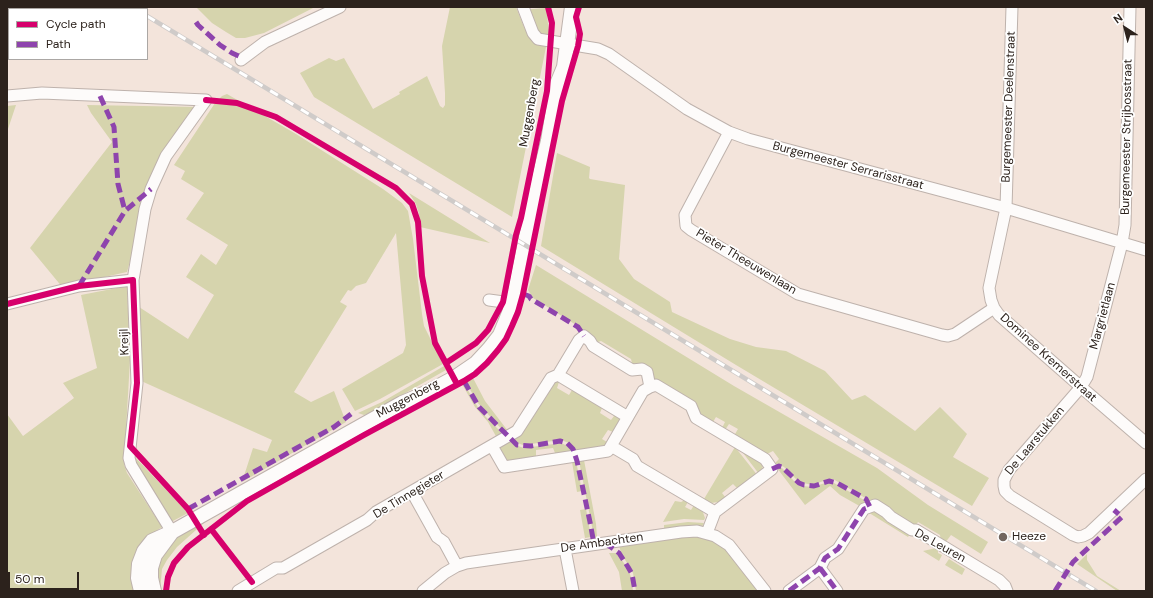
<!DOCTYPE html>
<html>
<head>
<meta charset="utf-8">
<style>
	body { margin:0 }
	#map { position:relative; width:1153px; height:598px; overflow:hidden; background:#f3e4db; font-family:"DM Sans",sans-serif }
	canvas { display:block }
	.frame { position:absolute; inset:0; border:8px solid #2c221c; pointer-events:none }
	.legend { position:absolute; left:8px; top:8px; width:140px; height:52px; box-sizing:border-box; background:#fff; border:1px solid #aba7a4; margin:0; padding:5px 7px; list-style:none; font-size:12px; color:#2c221c }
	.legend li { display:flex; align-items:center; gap:8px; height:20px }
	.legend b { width:20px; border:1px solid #aba7a4 }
	.north { position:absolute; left:1105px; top:8px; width:40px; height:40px; -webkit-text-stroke:3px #fff; paint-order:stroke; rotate:324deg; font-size:11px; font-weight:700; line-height:16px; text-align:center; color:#2c221c }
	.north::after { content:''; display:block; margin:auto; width:14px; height:18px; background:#2c221c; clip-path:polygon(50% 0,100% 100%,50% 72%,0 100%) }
	.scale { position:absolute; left:8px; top:572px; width:71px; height:18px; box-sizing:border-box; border:2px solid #2c221c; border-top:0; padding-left:5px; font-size:12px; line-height:14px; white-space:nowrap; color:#2c221c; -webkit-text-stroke:3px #fff; paint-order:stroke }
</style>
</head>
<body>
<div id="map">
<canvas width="1153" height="598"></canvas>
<div class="frame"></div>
<ul class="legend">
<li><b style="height:5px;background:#d6006c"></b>Cycle path</li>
<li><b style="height:5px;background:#8e44ad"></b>Path</li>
</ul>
<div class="north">N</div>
<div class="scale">50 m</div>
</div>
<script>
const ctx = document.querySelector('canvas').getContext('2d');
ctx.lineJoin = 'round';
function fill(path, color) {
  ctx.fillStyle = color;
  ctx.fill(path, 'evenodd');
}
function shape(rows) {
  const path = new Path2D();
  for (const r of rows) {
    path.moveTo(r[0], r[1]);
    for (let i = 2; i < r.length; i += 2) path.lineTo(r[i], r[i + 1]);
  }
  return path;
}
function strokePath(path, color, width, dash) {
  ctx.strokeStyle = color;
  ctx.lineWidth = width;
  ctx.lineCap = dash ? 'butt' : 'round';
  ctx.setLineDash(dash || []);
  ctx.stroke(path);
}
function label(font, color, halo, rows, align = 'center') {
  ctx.font = font + ' "DM Sans",sans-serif';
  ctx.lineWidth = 3.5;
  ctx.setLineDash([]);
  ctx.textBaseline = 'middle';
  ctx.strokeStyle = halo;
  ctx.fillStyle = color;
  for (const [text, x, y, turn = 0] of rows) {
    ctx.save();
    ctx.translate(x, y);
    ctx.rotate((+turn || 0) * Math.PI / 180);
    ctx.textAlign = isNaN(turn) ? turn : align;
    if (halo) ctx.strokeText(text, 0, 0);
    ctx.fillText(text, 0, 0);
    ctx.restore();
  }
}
const green = shape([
	[7,7,77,7,76,9,9,9,9,18,7,18],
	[196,7,315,7,264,33,245,38,236,38,226,32,212,23],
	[450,7,516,7,524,27,532,40,538,44,546,47,512,217,314,97,300,73,329,58,336,61,344,58,373,109,400,94,399,92,427,76,440,106,443,108,445,105,445,93,442,46],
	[546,8,550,39,546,38,539,32,530,14,531,9],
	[227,94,296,134,383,189,402,203,408,211,413,239,422,314,424,326,443,364,380,399,355,411,342,389,403,353,406,345,396,233,366,283,356,286,351,291,348,290,340,302,347,306,294,392,311,402,334,391,346,422,242,482,253,448,267,452,272,440,139,380,136,305,188,339,214,295,186,277,201,254,216,265,228,245,186,219,204,193,181,179,185,171,174,165,215,103,222,96],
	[16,105,7,132,7,106],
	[87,105,199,107,153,179,127,272,82,282,63,288,30,248,112,142,91,113],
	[557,153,590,167,589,178,590,179,625,185,619,259,634,279,670,302,672,312,730,339,756,347,786,351,825,371,852,400,865,395,915,431,940,407,967,434,953,457,989,478,972,506,736,365,541,246],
	[409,193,490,243,420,227,419,214,416,204],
	[536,265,734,386,877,468,928,505,988,542,981,554,951,535,945,543,941,541,940,535,918,522,913,529,868,503,867,499,833,479,829,479,812,485,799,482,784,467,780,465,775,466,776,462,779,459,773,451,765,455,736,438,735,434,738,429,729,424,725,430,722,428,725,422,716,417,713,422,709,423,633,367,631,359,601,341,598,342,599,347,583,334,581,328,533,298,528,290],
	[127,286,130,360,124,464,127,473,162,527,156,531,144,543,132,572,132,584,134,591,7,591,7,414,23,436,74,398,63,383,97,368,81,295],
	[444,366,446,370,370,413,364,415,358,413,382,402],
	[473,378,485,401,508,431,505,433,477,402,467,384,468,381],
	[559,379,559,382,557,388,569,395,572,390,576,389,602,408,600,413,611,420,614,416,618,414,621,424,613,432,608,430,602,439,607,442,608,446,576,453,573,446,569,443,561,440,523,445,520,444,513,440,512,438,529,418,533,417,547,395,552,380],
	[462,384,465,385,480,411,503,434,497,438,488,422,475,407],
	[509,440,515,445,524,448,561,443,570,447,573,453,557,456,555,453,553,448,536,450,536,457,511,463,504,458,500,451,502,444],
	[737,445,763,461,762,473,759,474],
	[735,447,758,476,741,489,737,488,733,484,722,493,726,498,725,501,711,503,704,499],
	[135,457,188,513,171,522,136,468],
	[584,460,596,524,597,537,594,537,579,461],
	[576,461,582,491,577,492,572,462],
	[779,467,782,468,794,481,802,486,813,487,828,482,834,483,864,500,865,503,863,508,840,495,830,486,805,505,777,468],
	[687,499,688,502,685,507,691,510,694,505,701,507,705,518,704,520,684,519,663,522,675,501,681,502],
	[231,502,205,522,177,547,167,560,162,569,160,591,155,570,159,557,175,538],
	[586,509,591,537,585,538,580,510],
	[873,509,911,532,908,537,866,511],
	[688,522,704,523,702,527,664,529,664,525],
	[687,535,706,537,726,548,760,591,636,591,633,573,621,553,619,545],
	[936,548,938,549,938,553,942,555,939,561,923,551],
	[609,553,617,553,628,569,631,577,633,591,622,591,619,572],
	[1087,554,1087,560,1097,576,1121,591,1117,591,1077,564],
	[949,559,965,569,962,575,945,565]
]);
const minor = shape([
	[523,7,533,33,538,39,598,49,609,54,687,109,729,132,748,139,1006,208,1146,250],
	[1012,7,1006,208,989,288,991,300,994,308,999,315,1081,387,1146,443],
	[1130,7,1125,225,1122,243,1087,377,1081,387,1009,470,1004,480,1004,486,1005,491,1010,496,1073,535,1078,537,1083,536,1089,533,1146,479],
	[241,60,265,42,340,7],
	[7,96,42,93,206,100],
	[729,132,685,215,686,226,691,230,798,294,942,335,948,336,955,334,994,308],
	[489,300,511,303],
	[7,304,79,286,133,280],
	[558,375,579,340,584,336,590,341,593,346,632,370,642,369,647,372,650,387],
	[492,446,504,467,608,451,611,446,633,459,637,466,715,512],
	[611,446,643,391,650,387,656,385,691,406,696,418,765,459,772,469,715,512,707,533],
	[412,492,437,537,444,542,457,566],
	[172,532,131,465,129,458,137,383,133,280,145,209,151,189,166,156,206,100],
	[565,549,573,591],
	[820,568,837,591],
	[238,591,276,568,283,568,367,520,376,512,517,431,551,378,558,375,628,417],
	[423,591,445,573,457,566,466,563,681,532,697,531,715,536,729,545,765,591],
	[789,591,820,568,825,558,838,549,864,509,875,505,886,512,891,517,912,530,916,530,999,580,1005,586,1007,591]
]);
const major = shape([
	[141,591,138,578,139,564,144,551,152,541,172,532,402,403,428,392,454,378,476,363,489,349,500,335,509,313,515,290,535,194,548,141,557,84,564,67,572,7],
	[154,591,151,578,151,568,155,555,172,532]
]);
const rail = shape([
	[121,7,125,9],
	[132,7,136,9],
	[147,16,1096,591]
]);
const quiet = shape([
	[196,22,198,25,220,45,232,53,243,58],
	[100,96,114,127,118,184,125,211],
	[79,286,125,211,151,189],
	[523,294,529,296,531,299,578,327,584,336],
	[464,381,479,407,517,445,531,446,560,441,567,443,573,449,577,461,590,522,594,544],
	[772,469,779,466,782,467,799,483,804,485,814,486,829,481,837,483,866,499,870,507,864,509,838,549,825,558,820,568,789,591],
	[188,509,334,427,351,414],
	[605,543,619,553,628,567,632,574,635,591],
	[820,568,837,591],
	[1055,591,1073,562,1122,517,1114,510]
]);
const cycleway = shape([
	[206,100,237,103,276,117,396,188,412,204,418,222,422,276,435,343,457,384],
	[7,304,79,286,133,280,137,383,130,446,188,509,204,535],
	[446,363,476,343,488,330,503,302,516,235,521,218,547,91,552,23,548,7],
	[211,529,252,582],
	[166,591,168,577,174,563,188,547,247,501,364,435,464,381,475,374,487,363,498,350,506,339,512,326,518,312,523,294,562,101,578,46,580,34,576,17,579,7]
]);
const markers = [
	[1003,537,5,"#72665f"]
];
const streetNames = [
	["Burgemeester Deelenstraat",1009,107,-88],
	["Muggenberg",530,113,-80],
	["Burgemeester Strijbosstraat",1127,137,-89],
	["Burgemeester Serrarisstraat",848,166,15],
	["Pieter Theeuwenlaan",746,262,31],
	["Margrietlaan",1103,316,-75],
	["Kreijl",125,342,-92],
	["Dominee Kremerstraat",1048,358,42],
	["Muggenberg",408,399,-28],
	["De Laarstukken",1035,441,-50],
	["De Tinnegieter",409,495,-31],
	["De Ambachten",602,543,-8],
	["De Leuren",940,546,29]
];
const poiNames = [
	["Heeze",1012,537]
];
fill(green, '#d6d4ad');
strokePath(minor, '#beb2ac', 13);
strokePath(major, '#beb2ac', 16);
strokePath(minor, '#fdfbfa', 11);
strokePath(major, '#fdfbfa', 14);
strokePath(rail, '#cfcbc9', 4.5);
strokePath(rail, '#fff', 3, [9]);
strokePath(quiet, '#8e44ad', 5, [10, 5]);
strokePath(cycleway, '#d6006c', 6);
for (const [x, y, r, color] of markers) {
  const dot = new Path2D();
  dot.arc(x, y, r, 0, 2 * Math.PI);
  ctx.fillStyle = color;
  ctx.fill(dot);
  strokePath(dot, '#fff', 1.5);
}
label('12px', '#2c221c', '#fff', streetNames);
label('12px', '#2c221c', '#fff', poiNames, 'left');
</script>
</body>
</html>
